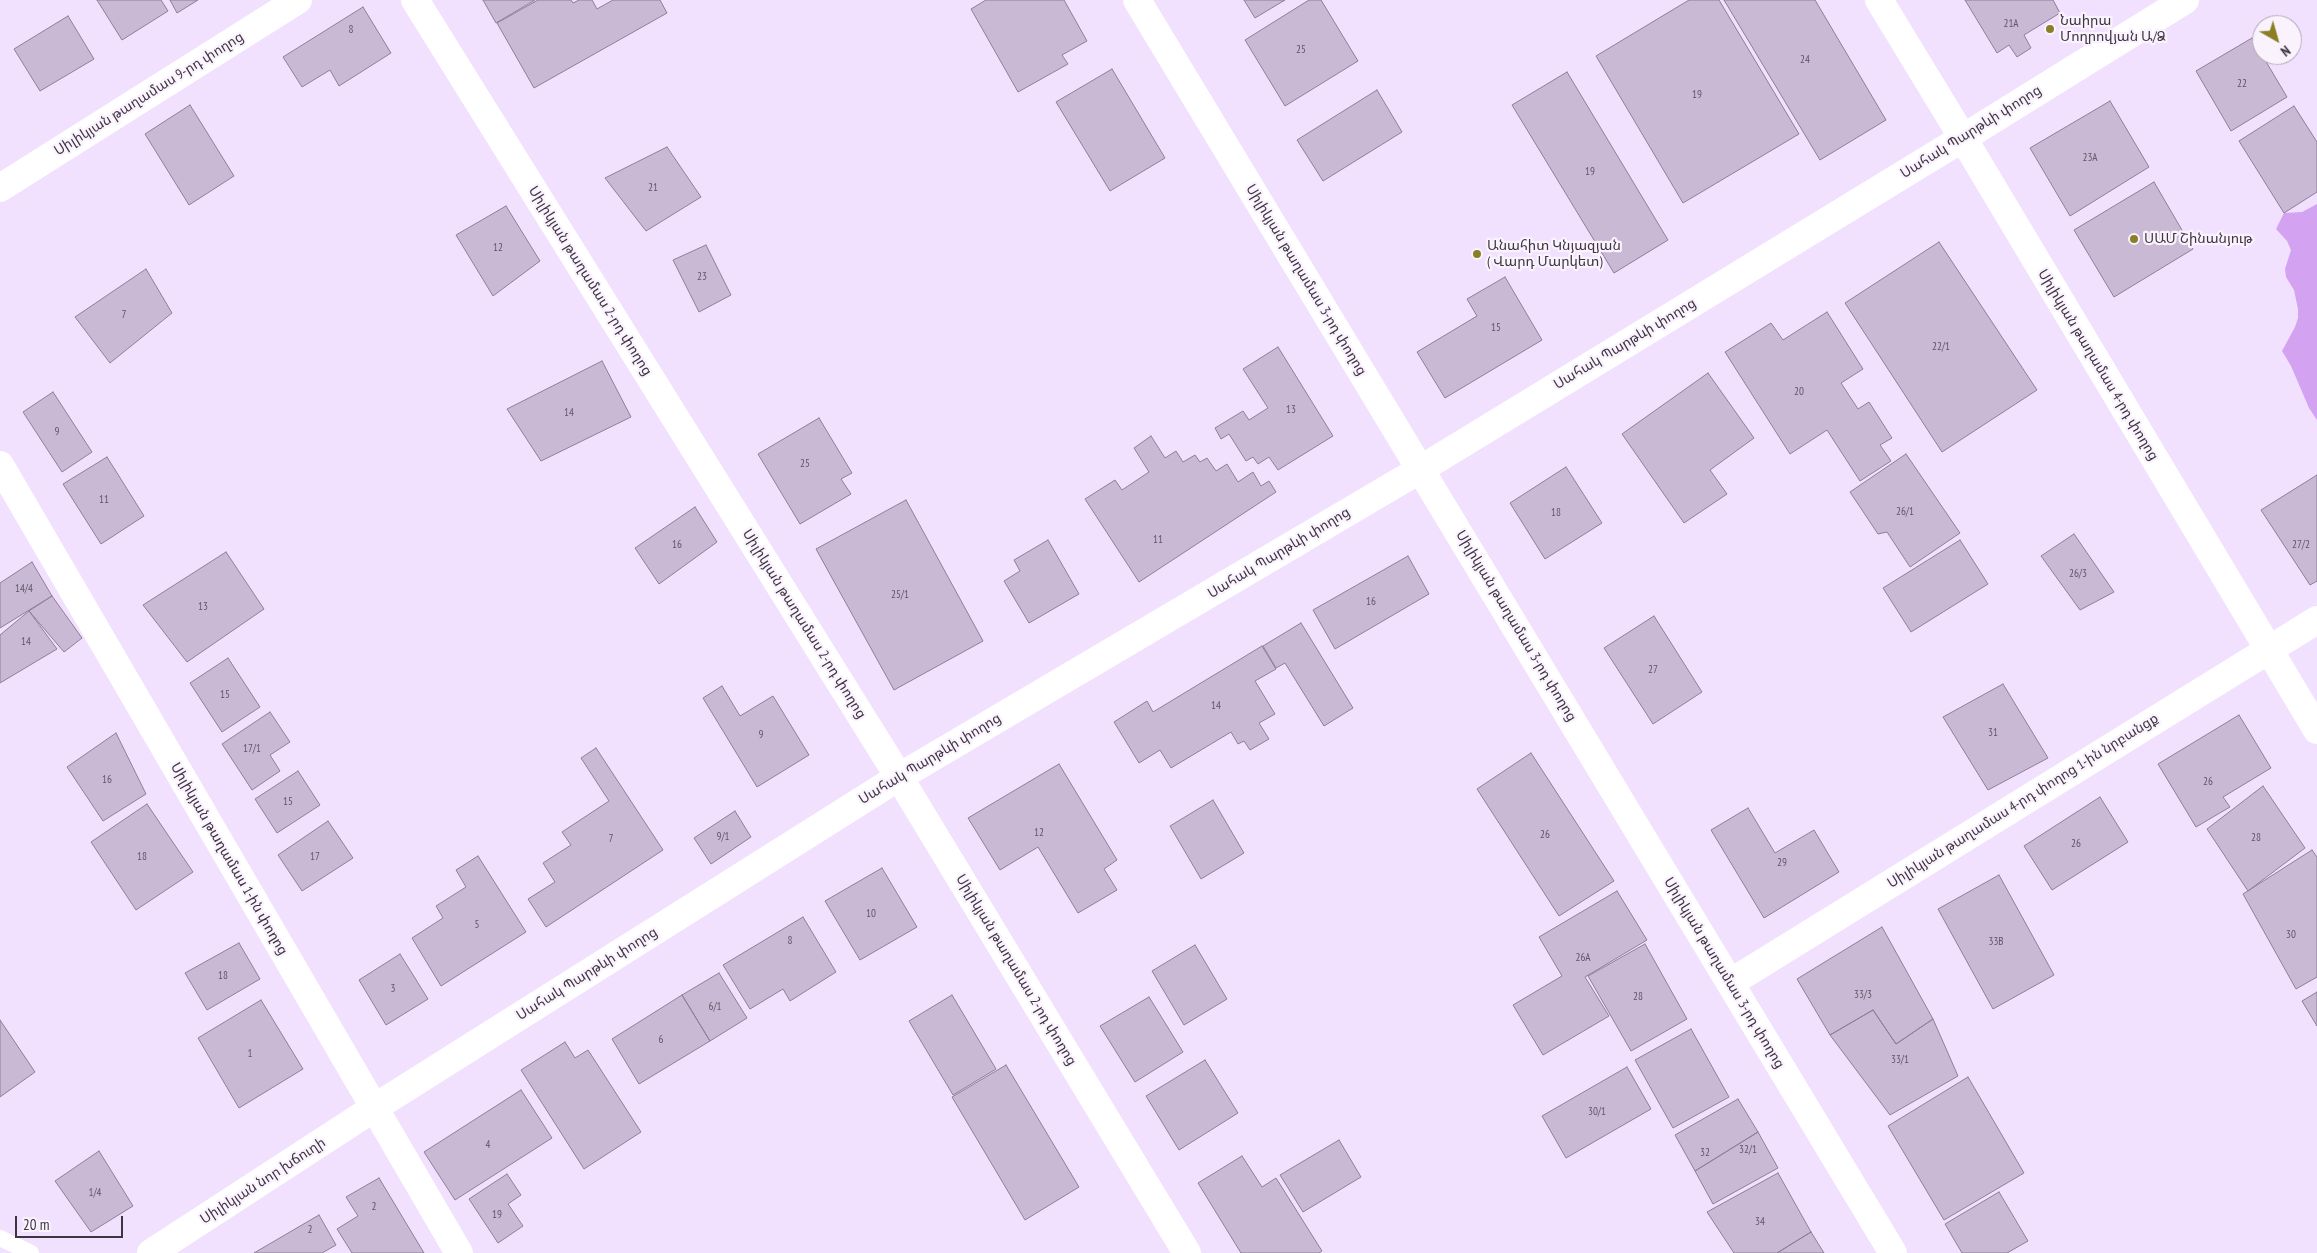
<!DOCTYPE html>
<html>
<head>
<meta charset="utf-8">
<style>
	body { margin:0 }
	#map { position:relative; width:2317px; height:1253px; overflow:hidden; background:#f2e1fe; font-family:"PT Sans Narrow",sans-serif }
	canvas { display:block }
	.north { position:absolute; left:2252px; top:15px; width:50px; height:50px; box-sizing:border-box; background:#faf3fe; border:1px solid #aea7b2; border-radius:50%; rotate:142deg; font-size:14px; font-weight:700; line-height:20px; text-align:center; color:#3d3641 }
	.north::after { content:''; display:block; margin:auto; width:18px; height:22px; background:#8a7f26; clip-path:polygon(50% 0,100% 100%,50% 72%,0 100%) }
	.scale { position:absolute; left:15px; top:1216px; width:108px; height:22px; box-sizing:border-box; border:2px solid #3d3641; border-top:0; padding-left:6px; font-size:15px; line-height:18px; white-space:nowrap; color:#3d3641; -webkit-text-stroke:4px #faf3fe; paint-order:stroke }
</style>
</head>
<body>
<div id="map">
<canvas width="2317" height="1253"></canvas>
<div class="north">N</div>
<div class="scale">20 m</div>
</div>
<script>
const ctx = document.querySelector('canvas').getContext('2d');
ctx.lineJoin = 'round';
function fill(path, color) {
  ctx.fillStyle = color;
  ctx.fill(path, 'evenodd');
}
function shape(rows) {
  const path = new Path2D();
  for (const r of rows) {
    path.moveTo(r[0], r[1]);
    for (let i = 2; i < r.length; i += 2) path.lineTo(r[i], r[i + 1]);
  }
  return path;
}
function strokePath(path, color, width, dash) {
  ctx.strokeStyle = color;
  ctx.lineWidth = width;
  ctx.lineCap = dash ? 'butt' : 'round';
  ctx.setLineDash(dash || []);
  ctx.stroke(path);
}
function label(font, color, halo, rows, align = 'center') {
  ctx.font = font + ' "PT Sans Narrow","Noto Sans Armenian",sans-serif';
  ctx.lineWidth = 4.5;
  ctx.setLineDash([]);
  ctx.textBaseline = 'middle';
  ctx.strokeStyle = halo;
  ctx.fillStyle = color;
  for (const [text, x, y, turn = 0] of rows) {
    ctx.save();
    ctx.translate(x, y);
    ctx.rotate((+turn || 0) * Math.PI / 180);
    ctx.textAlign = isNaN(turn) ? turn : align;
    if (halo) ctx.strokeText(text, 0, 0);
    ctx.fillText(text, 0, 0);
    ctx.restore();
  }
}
const forest = shape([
	[2317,204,2317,420,2309,408,2291,366,2282,351,2295,327,2298,318,2298,309,2294,290,2286,277,2285,269,2291,250,2287,241,2276,229,2284,213,2302,212]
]);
const building = shape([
	[97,0,161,0,168,11,122,40,97,0],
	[170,0,198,0,177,13,170,0],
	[483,0,535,0,496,23,483,0],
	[538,0,571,0,573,3,579,0,592,0,597,9,613,0,660,0,667,13,534,88,497,23,538,0],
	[986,0,1064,0,1087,41,1062,55,1068,64,1018,92,971,9,986,0],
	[1244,0,1285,0,1255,18,1244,0],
	[1309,0,1321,0,1358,61,1285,106,1245,40,1309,0],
	[1689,0,1719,0,1799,134,1683,203,1596,56,1689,0],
	[1724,0,1815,0,1886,120,1820,160,1724,0],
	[1965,0,2053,0,2060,13,2024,35,2031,48,2017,57,2009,45,1997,53,1965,0],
	[363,7,391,53,339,86,330,70,302,87,283,57,363,7],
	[68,16,94,59,40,91,14,49,68,16],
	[2252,38,2287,97,2231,131,2196,71,2252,38],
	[1112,69,1165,158,1110,191,1056,102,1112,69],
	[1567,72,1668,240,1614,273,1512,105,1567,72],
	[1377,90,1402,132,1323,181,1297,140,1377,90],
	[2110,101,2149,167,2070,216,2030,148,2110,101],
	[190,105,234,176,189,205,145,134,190,105],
	[2294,106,2317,142,2317,192,2284,213,2239,141,2294,106],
	[667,147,701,197,646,231,605,178,667,147],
	[2154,182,2193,249,2114,297,2074,230,2154,182],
	[506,206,540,261,493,296,456,235,506,206],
	[1939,242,2037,390,1942,452,1845,303,1939,242],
	[706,245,731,295,699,312,673,260,706,245],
	[146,269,172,313,110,363,75,317,146,269],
	[1505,277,1542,340,1445,398,1417,352,1477,316,1467,299,1505,277],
	[1827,312,1863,369,1841,383,1858,409,1869,402,1892,438,1880,445,1891,461,1860,481,1827,430,1790,454,1725,352,1771,323,1783,340,1827,312],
	[1278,347,1333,436,1278,470,1269,457,1258,464,1253,457,1246,461,1229,434,1221,439,1215,428,1243,411,1249,420,1268,408,1243,369,1278,347],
	[602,361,631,417,541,461,507,409,602,361],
	[1708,373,1754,438,1710,470,1727,494,1684,523,1622,434,1708,373],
	[53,392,92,452,62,472,23,412,53,392],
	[819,418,852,473,841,479,851,494,800,524,758,454,819,418],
	[1151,436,1165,458,1176,451,1183,462,1195,455,1200,462,1207,458,1216,471,1227,464,1238,482,1253,472,1261,486,1269,481,1276,492,1139,582,1085,499,1115,480,1122,490,1149,472,1134,448,1151,436],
	[1906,454,1960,533,1910,567,1887,532,1878,534,1850,492,1906,454],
	[107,457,144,516,101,544,63,484,107,457],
	[1566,467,1602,523,1545,559,1510,503,1566,467],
	[2317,475,2317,581,2310,585,2261,510,2317,475],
	[906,500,983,641,894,690,816,549,906,500],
	[695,507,717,542,659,584,635,548,695,507],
	[2074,534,2114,592,2080,610,2041,556,2074,534],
	[1048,540,1079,594,1029,623,1004,581,1020,571,1014,560,1048,540],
	[1960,540,1988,584,1911,632,1883,588,1960,540],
	[226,552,264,609,187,662,143,605,226,552],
	[1408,556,1429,594,1335,649,1313,610,1408,556],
	[32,562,52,596,0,628,0,583,32,562],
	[52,596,82,638,64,652,29,611,52,596],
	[29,611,57,649,0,683,0,635,29,611],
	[1654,616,1702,692,1653,724,1604,648,1654,616],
	[1301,623,1353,708,1324,726,1285,663,1276,668,1263,646,1301,623],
	[1262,646,1276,669,1255,681,1275,714,1259,723,1269,739,1250,750,1244,741,1238,744,1231,732,1171,768,1160,750,1139,763,1114,722,1147,701,1153,712,1262,646],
	[228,658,260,707,222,732,190,683,228,658],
	[2003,684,2048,758,1988,790,1943,717,2003,684],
	[722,686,740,716,773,696,809,755,757,787,703,698,722,686],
	[270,712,290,742,270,755,280,771,252,790,222,744,270,712],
	[2239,715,2271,768,2223,797,2230,807,2196,827,2158,764,2239,715],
	[116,733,146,794,103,821,67,767,116,733],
	[596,748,663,850,546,927,528,899,555,882,543,863,571,845,562,832,609,801,581,758,596,748],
	[1531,753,1614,881,1559,916,1477,789,1531,753],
	[1059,764,1117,860,1104,869,1117,890,1078,913,1038,847,1000,870,968,818,1059,764],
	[298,771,320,805,277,833,255,799,298,771],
	[2263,786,2305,848,2248,891,2207,829,2263,786],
	[2100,797,2128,842,2052,890,2024,846,2100,797],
	[1213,800,1244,853,1201,879,1170,826,1213,800],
	[147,804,193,872,136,910,91,842,147,804],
	[1748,808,1775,853,1814,830,1839,872,1764,918,1711,830,1748,808],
	[735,811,751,837,711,864,694,838,735,811],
	[328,821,353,858,302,891,278,855,328,821],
	[2312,850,2317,857,2317,977,2296,989,2243,894,2312,850],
	[478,856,526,932,441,986,412,938,443,918,436,906,466,887,456,870,478,856],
	[882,868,917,927,860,960,825,901,882,868],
	[1999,875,2054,975,1993,1009,1938,909,1999,875],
	[1617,891,1647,940,1585,977,1609,1016,1543,1055,1513,1005,1562,976,1539,937,1617,891],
	[803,917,836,972,790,1001,783,989,750,1009,723,965,803,917],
	[1882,927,1933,1019,1896,1044,1873,1010,1830,1035,1797,979,1882,927],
	[239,943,260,979,207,1010,185,973,239,943],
	[1645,944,1687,1019,1631,1051,1588,976,1645,944],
	[1195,945,1227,999,1184,1025,1152,971,1195,945],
	[400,954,428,999,386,1025,359,980,400,954],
	[719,973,747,1018,710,1041,682,995,719,973],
	[2317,992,2317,1026,2302,1001,2317,992],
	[682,995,710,1041,639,1084,612,1039,682,995],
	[952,995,996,1069,953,1095,909,1021,952,995],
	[1149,997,1183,1052,1135,1082,1100,1026,1149,997],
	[261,1000,303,1069,239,1108,198,1038,261,1000],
	[1873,1010,1896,1044,1933,1019,1958,1076,1890,1115,1830,1035,1873,1010],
	[0,1020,35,1072,0,1097,0,1020],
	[1691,1029,1729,1097,1673,1128,1635,1060,1691,1029],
	[565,1042,575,1058,588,1050,641,1132,584,1169,521,1070,565,1042],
	[1205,1060,1238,1113,1179,1150,1146,1096,1205,1060],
	[1006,1065,1079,1187,1025,1220,952,1097,1006,1065],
	[1627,1067,1651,1109,1566,1158,1542,1116,1627,1067],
	[1968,1077,2024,1173,1944,1220,1888,1126,1968,1077],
	[521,1090,552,1138,455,1200,424,1152,521,1090],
	[1738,1099,1758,1132,1695,1171,1675,1135,1738,1099],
	[1758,1132,1778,1168,1713,1204,1695,1171,1758,1132],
	[1339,1140,1361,1177,1303,1212,1280,1175,1339,1140],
	[99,1151,133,1206,91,1232,55,1181,99,1151],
	[1242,1156,1262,1187,1276,1178,1322,1251,1319,1253,1241,1253,1198,1183,1242,1156],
	[1778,1173,1811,1232,1777,1253,1734,1253,1707,1212,1778,1173],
	[507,1174,521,1195,508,1204,523,1226,498,1243,469,1199,507,1174],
	[379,1178,424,1253,352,1253,337,1229,358,1216,346,1197,379,1178],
	[1999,1192,2028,1241,2007,1253,1962,1253,1945,1224,1999,1192],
	[319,1215,336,1245,322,1253,254,1253,319,1215],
	[1811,1232,1824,1253,1777,1253,1811,1232]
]);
const service = shape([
	[0,1238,31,1253]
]);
const minor = shape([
	[415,0,899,777,1187,1253],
	[1137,0,1893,1253],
	[1963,138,2185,0],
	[0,188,298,0],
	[0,465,459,1253],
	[1730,983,2317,620]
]);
const tertiary = shape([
	[1879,0,1963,138]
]);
const secondary = shape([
	[151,1253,374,1108,899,777,1421,469,1963,138,2317,730]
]);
const markers = [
	[2050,29,5,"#8a7f26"],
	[2134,239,5,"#8a7f26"],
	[1477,254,5,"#8a7f26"]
];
const numberNames = [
	["21A",2011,24],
	["8",351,30],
	["25",1301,50],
	["24",1805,60],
	["22",2242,84],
	["19",1697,95],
	["23А",2090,158],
	["19",1590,172],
	["21",653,188],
	["12",498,248],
	["23",702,277],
	["7",124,315],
	["15",1496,328],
	["22/1",1941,347],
	["20",1799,392],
	["13",1291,410],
	["14",569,413],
	["9",57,432],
	["25",805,464],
	["11",104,500],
	["26/1",1905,512],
	["18",1556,513],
	["11",1158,540],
	["16",677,545],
	["27/2",2301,545],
	["26/3",2078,574],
	["14/4",24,589],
	["25/1",900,595],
	["16",1371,602],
	["13",203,607],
	["14",26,642],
	["27",1653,670],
	["15",225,695],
	["14",1216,706],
	["31",1993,733],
	["9",761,735],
	["17/1",252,749],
	["16",107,780],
	["26",2208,782],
	["15",288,802],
	["12",1039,833],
	["26",1545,835],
	["9/1",723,837],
	["28",2256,838],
	["7",611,839],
	["26",2076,844],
	["18",142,857],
	["17",315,857],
	["29",1782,863],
	["10",871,914],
	["5",477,925],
	["30",2291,935],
	["8",790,941],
	["33B",1996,942],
	["26A",1583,958],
	["18",223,976],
	["3",393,989],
	["33/3",1863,995],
	["28",1638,997],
	["6/1",715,1007],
	["6",661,1040],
	["1",250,1054],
	["33/1",1900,1060],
	["30/1",1597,1112],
	["4",488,1145],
	["32/1",1748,1150],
	["32",1705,1153],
	["1/4",95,1193],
	["2",374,1207],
	["19",497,1215],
	["34",1760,1222],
	["2",310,1230]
];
const poiNames = [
	["Նաիրա",2060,21],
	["Մողրովյան Ա/Ձ",2060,37],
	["ՍԱՄ Շինանյութ",2144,239],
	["Անահիտ Կնյազյան",1487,246],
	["( Վարդ Մարկետ)",1487,262]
];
const streetNames = [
	["Սիլիկյան թաղամաս 9-րդ փողոց",149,94,-32],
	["Սահակ Պարթևի փողոց",1971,132,-32],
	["Սիլիկյան թաղամաս 3-րդ փողոց",1306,280,59],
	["Սիլիկյան թաղամաս 2-րդ փողոց",590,281,58],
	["Սահակ Պարթևի փողոց",1625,344,-31],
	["Սիլիկյան թաղամաս 4-րդ փողոց",2098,365,59],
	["Սահակ Պարթևի փողոց",1279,553,-31],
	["Սիլիկյան թաղամաս 2-րդ փողոց",804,624,58],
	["Սիլիկյան թաղամաս 3-րդ փողոց",1516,626,59],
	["Սահակ Պարթևի փողոց",930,759,-31],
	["Սիլիկյան թաղամաս 4-րդ փողոց 1-ին նրբանցք",2023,801,-32],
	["Սիլիկյան թաղամաս 1-ին փողոց",229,859,60],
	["Սիլիկյան թաղամաս 2-րդ փողոց",1016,970,59],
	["Սիլիկյան թաղամաս 3-րդ փողոց",1724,973,59],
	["Սահակ Պարթևի փողոց",587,974,-32],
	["Սիլիկյան նոր խճուղի",263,1181,-33]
];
fill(forest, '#d3a2f0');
fill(building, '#cab9d5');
strokePath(building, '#8e7e98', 1);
strokePath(service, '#fff', 16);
strokePath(minor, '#fff', 28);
strokePath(tertiary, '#fff', 28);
strokePath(secondary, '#fff', 28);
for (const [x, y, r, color] of markers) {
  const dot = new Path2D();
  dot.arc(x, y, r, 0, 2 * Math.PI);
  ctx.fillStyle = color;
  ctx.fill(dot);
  strokePath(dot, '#faf3fe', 2);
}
label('11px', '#605766', null, numberNames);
label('14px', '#3d3641', '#faf3fe', poiNames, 'left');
label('14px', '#3d3641', '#faf3fe', streetNames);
</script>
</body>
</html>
